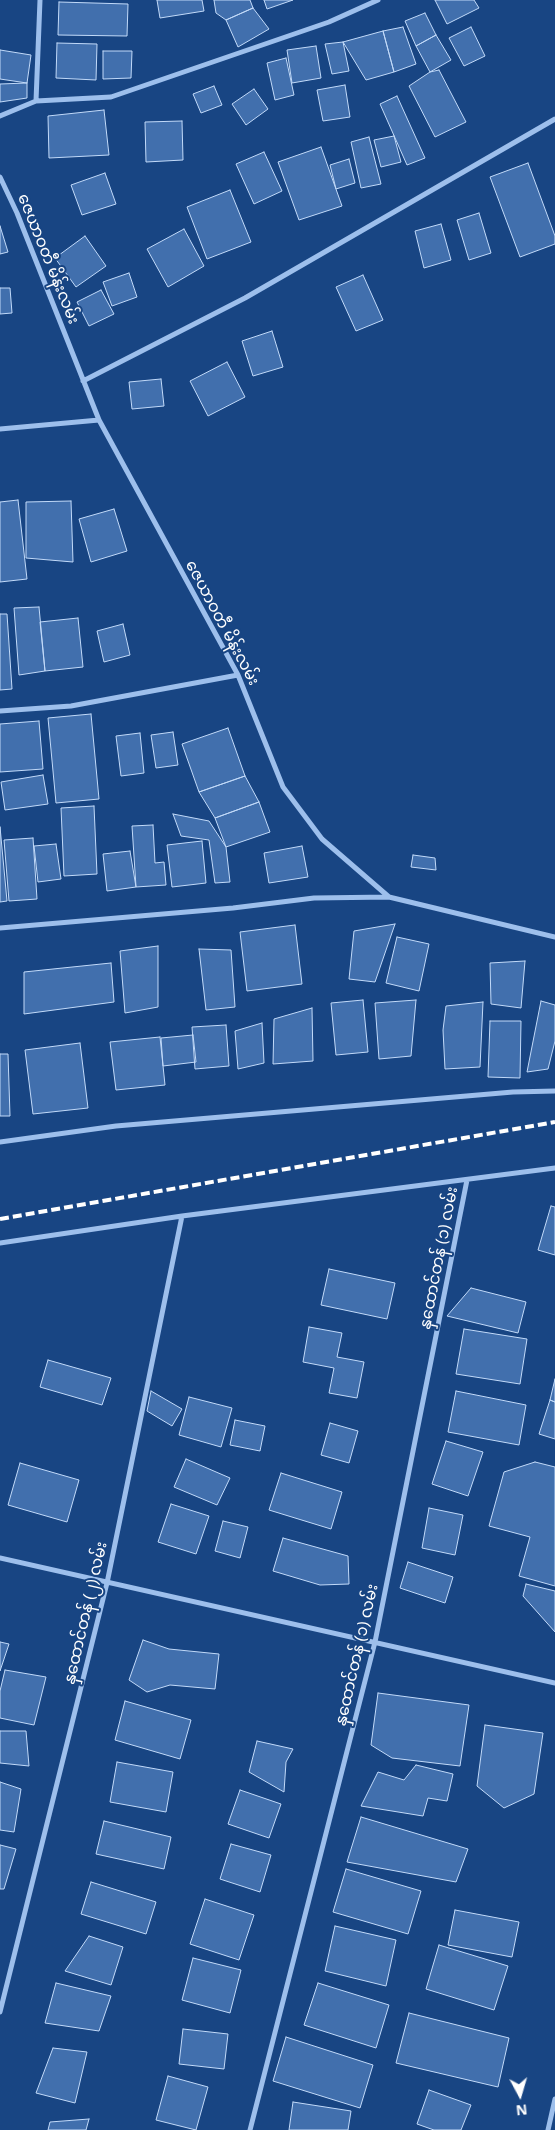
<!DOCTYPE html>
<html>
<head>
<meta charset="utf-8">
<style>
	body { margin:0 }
	#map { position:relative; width:555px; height:2130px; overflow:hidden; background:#184583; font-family:"Open Sans",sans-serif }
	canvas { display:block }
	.north { position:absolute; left:495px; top:2070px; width:50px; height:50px; -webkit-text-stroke:4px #184583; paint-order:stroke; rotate:174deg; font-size:14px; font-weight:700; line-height:20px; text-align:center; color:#fff }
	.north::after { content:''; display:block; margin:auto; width:18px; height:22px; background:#fff; clip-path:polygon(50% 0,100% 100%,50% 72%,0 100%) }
</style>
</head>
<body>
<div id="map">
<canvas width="555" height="2130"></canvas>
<div class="north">N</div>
</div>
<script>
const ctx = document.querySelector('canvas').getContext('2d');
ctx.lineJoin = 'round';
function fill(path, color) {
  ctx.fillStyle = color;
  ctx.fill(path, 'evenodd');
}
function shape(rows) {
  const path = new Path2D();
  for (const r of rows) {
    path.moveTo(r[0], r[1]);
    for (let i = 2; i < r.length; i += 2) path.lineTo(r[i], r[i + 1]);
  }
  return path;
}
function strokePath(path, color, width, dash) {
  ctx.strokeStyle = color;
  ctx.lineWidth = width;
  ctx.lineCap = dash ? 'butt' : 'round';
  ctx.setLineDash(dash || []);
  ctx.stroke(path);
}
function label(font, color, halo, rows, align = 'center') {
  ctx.font = font + ' "Open Sans","Noto Sans Myanmar",sans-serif';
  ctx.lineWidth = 4;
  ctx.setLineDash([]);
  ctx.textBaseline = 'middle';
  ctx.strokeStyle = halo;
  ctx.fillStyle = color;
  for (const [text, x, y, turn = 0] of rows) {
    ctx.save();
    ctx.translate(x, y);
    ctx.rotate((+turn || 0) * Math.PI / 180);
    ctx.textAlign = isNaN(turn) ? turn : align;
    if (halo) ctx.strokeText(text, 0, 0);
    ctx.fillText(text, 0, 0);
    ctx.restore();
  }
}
const building = shape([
	[157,0,202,0,204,11,160,18,157,0],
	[214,0,250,0,253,8,226,20,216,13,214,0],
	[264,0,293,0,267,9,264,0],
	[435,0,474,0,479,8,447,24,435,0],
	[59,2,128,4,127,36,58,35,59,2],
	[253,8,269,29,238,47,226,20,253,8],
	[425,13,436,35,416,46,405,21,425,13],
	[403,27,416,64,394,72,383,31,403,27],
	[471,27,485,56,464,66,449,38,471,27],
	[383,31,394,72,366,80,343,42,383,31],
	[436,35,451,60,430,72,416,46,436,35],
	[343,42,349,71,332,74,325,44,343,42],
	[57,43,97,44,96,80,56,78,57,43],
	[316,46,321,78,292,83,287,50,316,46],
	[0,50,31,55,27,83,0,79,0,50],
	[103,51,132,51,131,78,103,79,103,51],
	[286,58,294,95,275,100,267,63,286,58],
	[439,70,466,122,435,137,409,86,430,72,439,70],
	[27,83,27,98,0,102,0,84,27,83],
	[345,85,350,117,323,121,317,90,345,85],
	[214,86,222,105,201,113,193,94,214,86],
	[254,89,268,109,246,125,232,104,254,89],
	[397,96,425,158,407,165,380,104,397,96],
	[104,110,109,155,49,158,48,116,104,110],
	[182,121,183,160,146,162,145,122,182,121],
	[394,136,401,162,381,167,374,140,394,136],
	[369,137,381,184,361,188,351,142,369,137],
	[321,147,342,206,299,220,278,162,321,147],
	[264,152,282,191,254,204,236,164,264,152],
	[349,159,355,183,336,189,330,165,349,159],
	[528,163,555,236,555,244,520,257,490,177,528,163],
	[105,173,116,204,82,215,71,185,105,173],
	[230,190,251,242,207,259,187,207,230,190],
	[479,213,491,253,469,260,457,220,479,213],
	[441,224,451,260,424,268,415,231,441,224],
	[0,226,8,252,0,254,0,226],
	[184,229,204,266,168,287,147,249,184,229],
	[85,236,106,266,76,287,55,258,85,236],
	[129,273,137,297,112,306,103,282,129,273],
	[363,275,383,320,356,331,336,287,363,275],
	[0,288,10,288,12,313,0,314,0,288],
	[101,290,114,314,89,326,77,302,101,290],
	[272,331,283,367,253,376,242,341,272,331],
	[227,362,245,397,208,416,190,381,227,362],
	[161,379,164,406,132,409,129,382,161,379],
	[18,500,27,579,0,582,0,502,18,500],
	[71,501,73,562,26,558,26,502,71,501],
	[114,509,127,551,91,562,79,519,114,509],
	[39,607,45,671,19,675,14,608,39,607],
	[0,614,7,614,12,689,0,690,0,614],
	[78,618,83,667,45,671,40,622,78,618],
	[123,624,130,655,104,662,97,631,123,624],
	[91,714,99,799,56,803,48,718,91,714],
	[39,721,43,769,0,772,0,724,39,721],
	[228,728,245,776,199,792,182,744,228,728],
	[173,732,178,765,156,768,151,735,173,732],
	[140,733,144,773,121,776,116,736,140,733],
	[43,775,48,804,5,810,1,782,43,775],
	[245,776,259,802,215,818,199,792,245,776],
	[259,802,270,832,226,847,215,818,259,802],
	[94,806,97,874,64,876,61,808,94,806],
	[173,814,209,821,226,847,230,882,215,883,209,840,181,836,173,814],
	[153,825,155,863,164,862,166,885,136,887,132,826,153,825],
	[0,827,7,901,0,902,0,827],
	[33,838,37,899,9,901,4,840,33,838],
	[202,841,206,883,172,887,167,845,202,841],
	[56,844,61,879,38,882,34,846,56,844],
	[302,846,308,877,269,883,264,853,302,846],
	[130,851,136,887,107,891,103,854,130,851],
	[413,855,435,858,436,870,411,867,413,855],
	[395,924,375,982,349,979,354,931,395,924],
	[295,925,302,984,247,991,240,932,295,925],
	[397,937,429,944,419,991,386,983,397,937],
	[158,946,158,1007,125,1013,120,951,158,946],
	[199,949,231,950,235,1007,206,1010,199,949],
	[525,961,521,1008,491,1004,490,963,525,961],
	[111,963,114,1002,24,1014,24,972,111,963],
	[363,1000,368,1052,336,1055,331,1003,363,1000],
	[416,1000,411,1056,379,1059,375,1003,416,1000],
	[541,1001,555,1005,555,1041,548,1069,527,1072,541,1001],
	[483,1002,480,1067,445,1069,443,1030,446,1006,483,1002],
	[312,1008,313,1061,273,1064,274,1019,312,1008],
	[490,1021,521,1021,520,1078,488,1077,490,1021],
	[262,1023,264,1063,238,1069,235,1031,262,1023],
	[226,1025,229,1066,195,1069,192,1027,226,1025],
	[193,1035,196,1062,163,1066,161,1038,193,1035],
	[160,1037,165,1085,116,1090,110,1042,160,1037],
	[80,1043,88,1108,33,1114,25,1050,80,1043],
	[0,1054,8,1054,10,1116,0,1116,0,1054],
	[551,1206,555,1207,555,1255,538,1250,551,1206],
	[329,1269,395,1283,387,1319,321,1305,329,1269],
	[471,1288,526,1302,518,1333,447,1316,471,1288],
	[309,1327,342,1333,337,1357,364,1362,357,1398,329,1393,334,1368,303,1362,309,1327],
	[464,1329,527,1339,520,1384,456,1374,464,1329],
	[48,1360,111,1378,102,1405,40,1387,48,1360],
	[555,1379,555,1402,550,1400,555,1379],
	[151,1391,182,1409,172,1426,147,1411,151,1391],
	[456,1391,526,1405,519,1445,448,1432,456,1391],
	[189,1397,232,1408,221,1447,179,1435,189,1397],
	[550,1400,555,1402,555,1439,539,1434,550,1400],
	[235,1420,265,1426,260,1451,230,1445,235,1420],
	[330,1423,358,1431,349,1463,321,1455,330,1423],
	[446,1441,483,1452,468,1496,432,1484,446,1441],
	[186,1459,230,1478,217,1505,174,1487,186,1459],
	[535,1462,555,1467,555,1586,519,1576,530,1537,489,1526,504,1472,535,1462],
	[20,1463,79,1480,67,1522,8,1505,20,1463],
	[281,1473,342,1492,331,1529,269,1510,281,1473],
	[171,1504,209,1516,196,1554,158,1542,171,1504],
	[429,1508,463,1515,455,1555,422,1548,429,1508],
	[223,1521,248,1527,240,1558,215,1551,223,1521],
	[283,1538,348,1556,349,1584,320,1585,273,1571,283,1538],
	[408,1562,453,1577,445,1603,400,1588,408,1562],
	[526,1584,555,1591,555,1632,523,1596,526,1584],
	[143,1640,169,1649,219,1654,215,1689,170,1685,147,1692,129,1680,143,1640],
	[0,1642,9,1644,0,1671,0,1642],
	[5,1670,46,1677,34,1725,0,1718,0,1691,5,1670],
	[378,1693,469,1705,460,1766,392,1758,371,1745,378,1693],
	[125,1701,191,1720,180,1759,115,1740,125,1701],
	[485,1725,543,1733,534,1794,504,1808,477,1786,485,1725],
	[0,1731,26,1731,29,1766,0,1763,0,1731],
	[257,1741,293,1749,286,1762,284,1792,249,1772,257,1741],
	[117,1762,173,1772,166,1812,110,1802,117,1762],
	[416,1765,453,1774,447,1801,428,1798,423,1816,361,1806,378,1772,404,1780,416,1765],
	[0,1782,21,1789,14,1832,0,1830,0,1782],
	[240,1790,281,1804,269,1838,228,1824,240,1790],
	[361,1817,468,1849,456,1882,347,1862,361,1817],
	[104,1821,171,1837,164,1869,96,1854,104,1821],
	[231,1844,271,1855,260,1892,220,1879,231,1844],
	[0,1845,16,1849,4,1889,0,1889,0,1845],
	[346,1869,421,1891,408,1934,333,1912,346,1869],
	[91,1882,156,1902,146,1934,81,1914,91,1882],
	[205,1899,254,1915,239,1960,190,1944,205,1899],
	[455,1910,519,1922,512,1957,448,1945,455,1910],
	[335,1926,396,1940,386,1986,325,1971,335,1926],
	[89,1936,123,1947,111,1985,65,1971,89,1936],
	[439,1945,508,1966,494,2010,426,1989,439,1945],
	[193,1958,241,1970,230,2013,182,2000,193,1958],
	[56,1983,111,1996,99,2031,45,2023,56,1983],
	[318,1983,389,2005,376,2048,304,2025,318,1983],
	[409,2013,509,2038,498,2087,396,2063,409,2013],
	[183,2029,228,2034,224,2069,179,2064,183,2029],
	[286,2037,373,2065,360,2108,273,2081,286,2037],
	[53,2048,87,2052,75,2103,36,2093,53,2048],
	[168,2076,208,2087,196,2130,156,2120,168,2076],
	[429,2090,471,2105,461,2130,434,2130,417,2124,429,2090],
	[293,2102,351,2111,348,2130,289,2130,293,2102],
	[89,2119,86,2130,48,2130,50,2122,89,2119]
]);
const minor = shape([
	[36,101,40,0],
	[0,116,36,101,111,97,329,22,378,0],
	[0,177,17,213,99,420,238,675,283,787,322,839,389,897,555,937],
	[83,381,245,298,555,119],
	[0,429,99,420],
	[0,711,71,706,238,675],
	[0,928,233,908,314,898,389,897],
	[0,1142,116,1126,513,1092,555,1091],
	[0,1243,182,1216,555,1168],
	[0,1558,555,1683],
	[0,2012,107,1583,182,1216],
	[250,2130,375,1642,467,1180],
	[548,2130,555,2099]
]);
const rail = shape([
	[0,1219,555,1122]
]);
const streetNames = [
	["ဇေယာဝတီ မိန်းလမ်း",48,259,68],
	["ဇေယာဝတီ မိန်းလမ်း",222,623,62],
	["နှထောင်တန် (၁) လမ်း",439,1258,-79],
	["နှထောင်တန် (၂) လမ်း",86,1613,-77],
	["နှထောင်တန် (၁) လမ်း",357,1655,-77]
];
fill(building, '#416fad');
strokePath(building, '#c2daf9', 1);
strokePath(minor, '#9dbfec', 5);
strokePath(rail, '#fff', 4, [9, 4]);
label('16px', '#fff', '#184583', streetNames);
</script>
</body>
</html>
